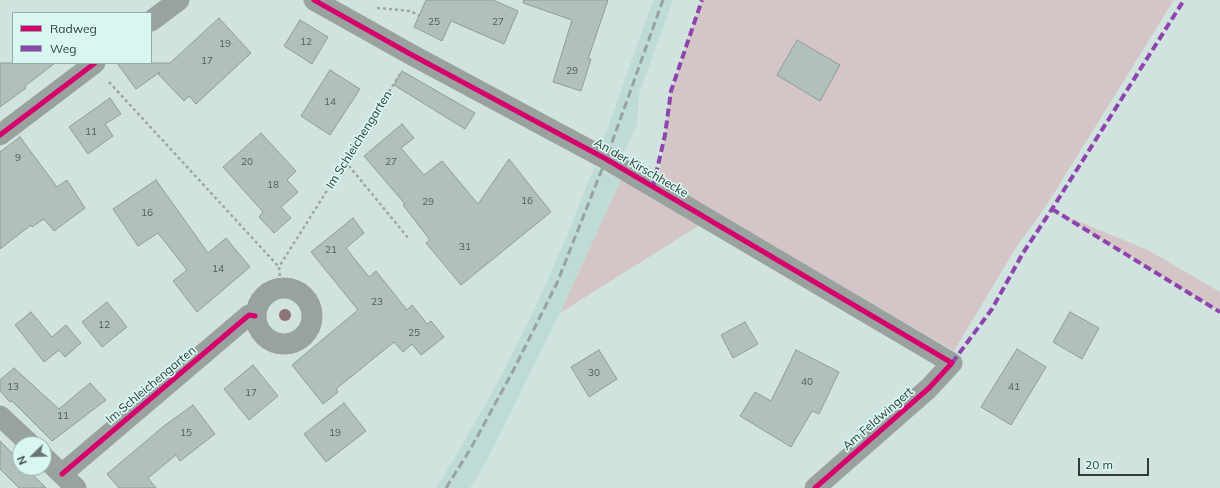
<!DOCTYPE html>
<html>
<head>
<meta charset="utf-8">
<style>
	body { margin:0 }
	#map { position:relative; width:1220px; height:488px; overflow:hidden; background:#d1e3df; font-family:Mulish,sans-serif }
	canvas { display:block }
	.legend { position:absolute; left:12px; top:12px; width:140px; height:52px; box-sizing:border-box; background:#d7f7f0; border:1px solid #94aca7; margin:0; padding:5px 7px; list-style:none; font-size:12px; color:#303c39 }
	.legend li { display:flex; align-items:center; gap:8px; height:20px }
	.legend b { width:20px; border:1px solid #94aca7 }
	.north { position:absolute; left:12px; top:436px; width:40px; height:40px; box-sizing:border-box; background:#d7f7f0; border:1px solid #94aca7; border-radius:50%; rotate:247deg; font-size:11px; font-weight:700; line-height:16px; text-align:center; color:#303c39 }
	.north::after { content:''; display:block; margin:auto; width:14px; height:18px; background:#687673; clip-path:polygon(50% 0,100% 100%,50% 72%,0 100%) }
	.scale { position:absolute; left:1078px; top:458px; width:71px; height:18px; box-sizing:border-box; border:2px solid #303c39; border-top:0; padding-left:5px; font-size:12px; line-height:14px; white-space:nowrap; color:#303c39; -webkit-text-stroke:3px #d7f7f0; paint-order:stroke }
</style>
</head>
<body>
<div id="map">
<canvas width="1220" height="488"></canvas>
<ul class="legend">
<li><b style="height:5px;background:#d6006c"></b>Radweg</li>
<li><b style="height:5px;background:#8e44ad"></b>Weg</li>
</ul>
<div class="north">N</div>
<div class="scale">20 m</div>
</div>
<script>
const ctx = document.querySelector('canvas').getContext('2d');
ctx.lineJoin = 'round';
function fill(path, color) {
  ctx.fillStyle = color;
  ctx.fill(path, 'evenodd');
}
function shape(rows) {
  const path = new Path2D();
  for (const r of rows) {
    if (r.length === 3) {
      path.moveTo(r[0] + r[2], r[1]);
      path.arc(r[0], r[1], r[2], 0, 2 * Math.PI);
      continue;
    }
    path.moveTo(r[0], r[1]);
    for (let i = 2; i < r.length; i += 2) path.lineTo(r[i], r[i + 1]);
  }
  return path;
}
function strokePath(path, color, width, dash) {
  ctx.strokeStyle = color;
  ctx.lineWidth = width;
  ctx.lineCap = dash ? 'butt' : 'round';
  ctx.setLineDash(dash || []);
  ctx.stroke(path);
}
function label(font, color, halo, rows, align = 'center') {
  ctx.font = font + ' Mulish,sans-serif';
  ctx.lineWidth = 3.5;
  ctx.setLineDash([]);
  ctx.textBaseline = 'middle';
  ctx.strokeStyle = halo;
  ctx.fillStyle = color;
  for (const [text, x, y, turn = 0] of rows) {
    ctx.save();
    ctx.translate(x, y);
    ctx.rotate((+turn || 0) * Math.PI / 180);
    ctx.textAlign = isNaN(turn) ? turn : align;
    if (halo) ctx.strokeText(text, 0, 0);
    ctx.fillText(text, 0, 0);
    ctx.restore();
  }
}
const built = shape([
	[653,0,673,0,639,94,637,124,621,160,601,147],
	[594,167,621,180,560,313,484,466,470,488,436,488,457,454,499,380,536,306,566,238]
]);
const green = shape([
	[702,0,1174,0,1046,206,1015,249,954,351,658,182,671,91],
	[621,180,703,223,560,313],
	[1058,213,1148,250,1220,292,1220,312]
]);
const building = shape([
	[426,0,493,0,518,11,504,44,451,21,442,41,414,27,426,0],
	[524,0,608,0,588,59,591,59,581,91,553,82,572,20,523,3,524,0],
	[219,18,251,53,196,104,189,96,184,101,158,74,160,72,136,89,117,63,170,63,219,18],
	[300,20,328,37,312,64,284,46,300,20],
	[797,40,840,65,820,101,777,75,797,40],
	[0,63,55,63,25,86,26,88,0,107,0,63],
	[330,70,360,89,330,135,301,116,330,70],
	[402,71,475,113,465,129,394,85,402,71],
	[110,98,121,114,105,124,113,136,88,154,69,127,110,98],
	[402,124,414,138,401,148,424,175,442,161,478,204,509,159,551,212,461,285,426,243,430,240,403,205,405,204,364,156,402,124],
	[261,133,296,171,287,180,298,192,281,207,291,218,274,233,259,217,263,212,223,167,261,133],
	[20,137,57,187,67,180,85,208,54,231,44,219,32,227,31,225,0,249,0,152,20,137],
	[156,180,208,253,226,238,250,267,197,312,173,281,187,270,158,233,138,246,113,209,156,180],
	[353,218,364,233,346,248,369,277,376,271,407,310,412,305,427,324,431,321,444,337,421,355,412,344,403,352,394,342,336,389,338,392,323,404,292,365,358,310,311,252,353,218],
	[107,302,127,327,102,347,82,322,107,302],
	[31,312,52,337,66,325,81,343,65,357,59,350,44,362,15,325,31,312],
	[1070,312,1099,328,1082,359,1053,342,1070,312],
	[745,322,758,344,733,358,721,335,745,322],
	[1017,349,1046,367,1011,425,981,407,1017,349],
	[599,350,617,379,589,397,571,367,599,350],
	[796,350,839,372,819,414,812,411,791,447,740,416,755,392,771,401,796,350],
	[253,365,278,396,249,420,224,389,253,365],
	[14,368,59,409,90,383,106,400,52,441,12,401,10,402,0,391,0,380,14,368],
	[344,403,366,431,326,462,304,434,344,403],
	[193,405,215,434,180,461,176,455,148,478,156,488,119,488,107,474,164,426,193,405],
	[0,441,20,461,20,468,26,468,46,488,19,488,0,469,0,441]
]);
const path = shape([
	[377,8,411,11,419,16],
	[109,82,279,267],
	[345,161,409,239],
	[281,288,279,267,400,74]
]);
const minor = shape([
	[314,0,412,55,606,159,952,363,929,388,815,488],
	[151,21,179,0],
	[0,135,95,63],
	[284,316,28],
	[0,416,30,444],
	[44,457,76,488],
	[62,474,249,315,255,316]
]);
const rail = shape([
	[446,488,471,448,513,371,557,283,606,159,663,0]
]);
const quiet = shape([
	[653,187,665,135,671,91,702,0],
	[1052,209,1220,312],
	[952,363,992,309,1023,253,1052,209,1184,0]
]);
const cycleway = shape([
	[314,0,412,55,606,159,952,363,929,388,815,488],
	[0,135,95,63],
	[62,474,249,315,255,316]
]);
const trees = [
	[285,315]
];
const numberNames = [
	["25",434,22],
	["27",498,22],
	["12",306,42],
	["19",225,44],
	["17",207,61],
	["29",572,71],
	["14",330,102],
	["11",91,132],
	["9",18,158],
	["20",247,162],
	["27",391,162],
	["18",273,185],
	["16",527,201],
	["29",428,202],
	["16",147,213],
	["31",465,247],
	["21",331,250],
	["14",218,269],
	["23",377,302],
	["12",104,325],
	["25",414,333],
	["30",594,373],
	["40",807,382],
	["13",13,387],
	["41",1014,387],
	["17",251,393],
	["11",63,416],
	["15",186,433],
	["19",335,433]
];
const streetNames = [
	["Im Schleichengarten",359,140,-58],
	["An der Kirschhecke",641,168,30],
	["Im Schleichengarten",151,385,-40],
	["Am Feldwingert",878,419,-41]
];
fill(built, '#bedbd5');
fill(green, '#d4c6c6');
fill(building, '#b2c0bd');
strokePath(building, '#8e9c99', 1);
strokePath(path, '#9da6a4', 2.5, [3, 3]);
strokePath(minor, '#99a29f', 21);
strokePath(rail, '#98a29e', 3, [8, 4]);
strokePath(quiet, '#8e44ad', 4, [8, 4]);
strokePath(cycleway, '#d6006c', 5);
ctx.fillStyle = '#8b7478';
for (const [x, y] of trees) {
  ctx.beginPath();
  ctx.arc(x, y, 6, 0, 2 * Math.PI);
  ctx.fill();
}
label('10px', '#505d5a', null, numberNames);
label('12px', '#303c39', '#d7f7f0', streetNames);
</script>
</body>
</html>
